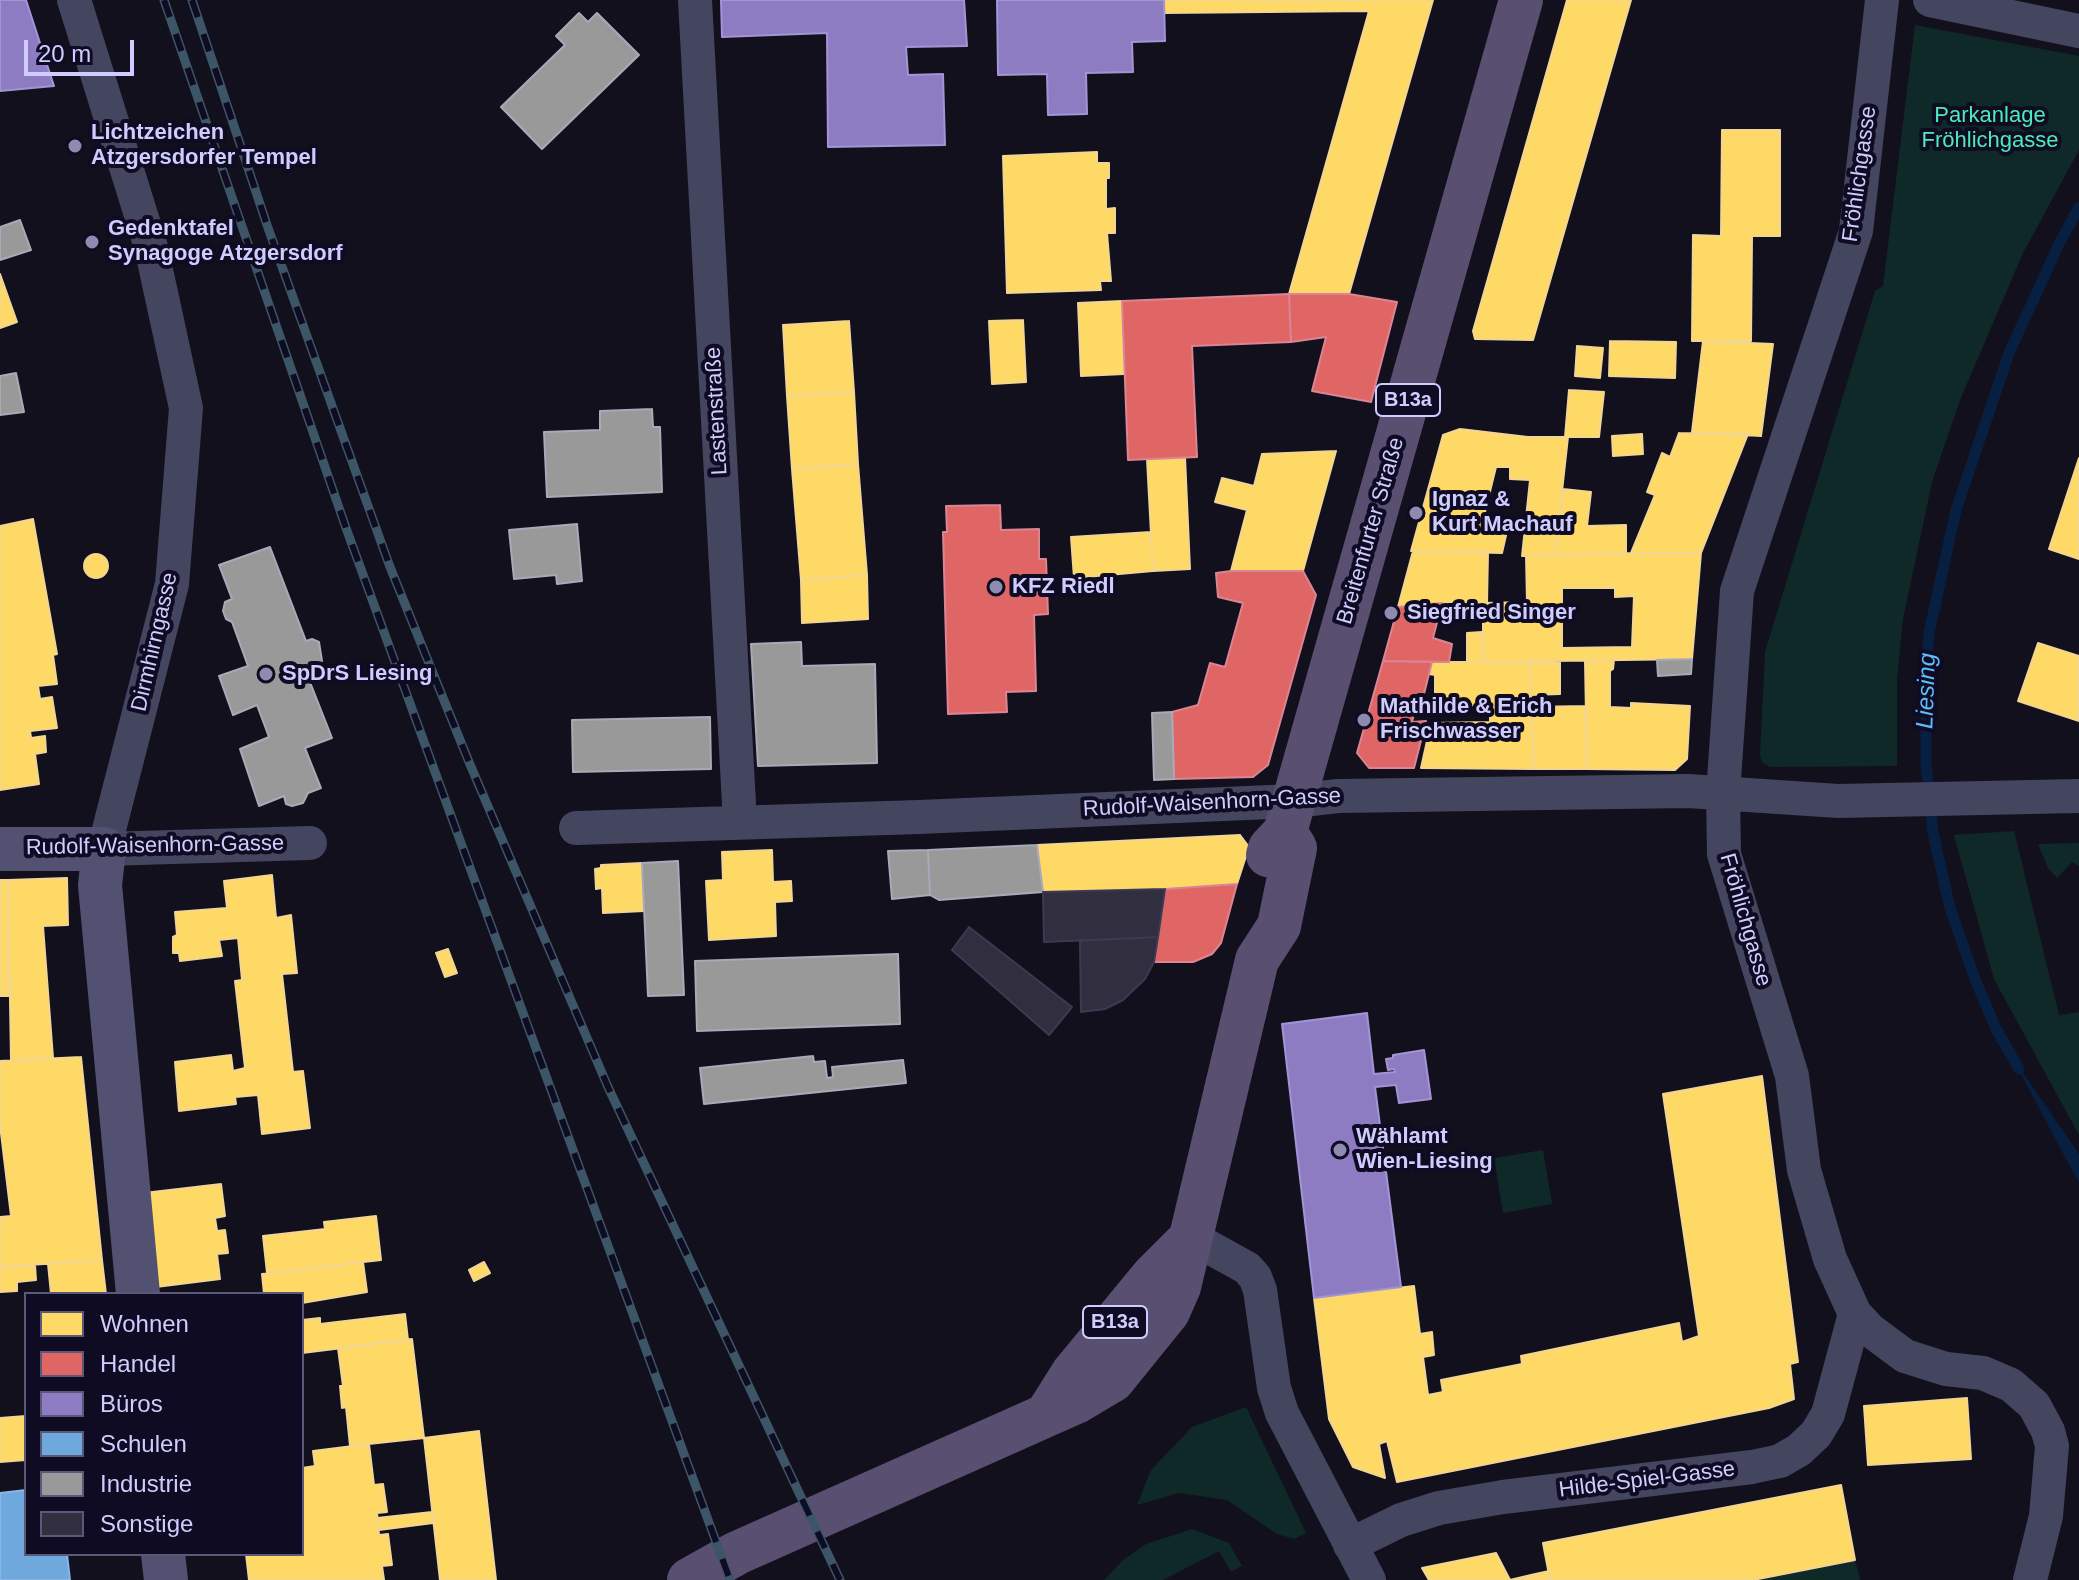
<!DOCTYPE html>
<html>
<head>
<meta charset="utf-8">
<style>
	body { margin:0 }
	#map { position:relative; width:2079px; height:1580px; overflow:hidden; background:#12101d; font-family:Helvetica,sans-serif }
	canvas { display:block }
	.legend { position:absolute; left:24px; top:1292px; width:280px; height:264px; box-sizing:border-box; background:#0e0b22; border:2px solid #5b597a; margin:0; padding:10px 14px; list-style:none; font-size:24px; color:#cfcdff }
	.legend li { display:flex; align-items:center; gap:16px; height:40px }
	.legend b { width:40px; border:2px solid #5b597a }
	.scale { position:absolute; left:24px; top:40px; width:110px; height:36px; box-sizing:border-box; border:4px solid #cfcdff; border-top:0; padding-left:10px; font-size:24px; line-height:28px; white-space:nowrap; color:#cfcdff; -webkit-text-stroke:6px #0e0b22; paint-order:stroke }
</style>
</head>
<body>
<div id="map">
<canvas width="2079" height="1580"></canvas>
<ul class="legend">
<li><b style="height:22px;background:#ffd966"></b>Wohnen</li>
<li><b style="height:22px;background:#e06666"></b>Handel</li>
<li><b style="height:22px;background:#8e7cc3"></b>Büros</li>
<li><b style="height:22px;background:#6fa8dc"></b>Schulen</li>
<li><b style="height:22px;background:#999"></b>Industrie</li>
<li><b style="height:22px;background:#302e3f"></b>Sonstige</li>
</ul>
<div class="scale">20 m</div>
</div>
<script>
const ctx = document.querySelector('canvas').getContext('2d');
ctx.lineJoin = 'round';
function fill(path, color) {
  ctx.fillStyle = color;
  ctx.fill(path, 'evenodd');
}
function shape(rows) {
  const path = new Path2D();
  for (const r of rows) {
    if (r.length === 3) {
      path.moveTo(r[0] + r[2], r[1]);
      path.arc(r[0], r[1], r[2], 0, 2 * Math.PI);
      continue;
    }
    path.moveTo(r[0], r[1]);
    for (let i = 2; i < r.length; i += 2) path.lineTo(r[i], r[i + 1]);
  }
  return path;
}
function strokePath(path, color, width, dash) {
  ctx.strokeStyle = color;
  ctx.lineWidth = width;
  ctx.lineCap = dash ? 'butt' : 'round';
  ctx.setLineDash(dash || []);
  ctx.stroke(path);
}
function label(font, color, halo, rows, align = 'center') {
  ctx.font = font + ' Helvetica,sans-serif';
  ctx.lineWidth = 8;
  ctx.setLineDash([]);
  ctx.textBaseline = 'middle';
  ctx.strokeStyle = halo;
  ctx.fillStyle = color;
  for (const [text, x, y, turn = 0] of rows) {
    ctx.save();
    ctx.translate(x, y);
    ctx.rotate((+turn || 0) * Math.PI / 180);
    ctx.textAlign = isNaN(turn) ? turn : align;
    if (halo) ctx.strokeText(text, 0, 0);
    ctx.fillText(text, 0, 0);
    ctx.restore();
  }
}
const green = shape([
	[1915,25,2079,56,2079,150,2023,253,1960,400,1932,482,1903,619,1897,680,1897,766,1770,767,1762,762,1760,755,1765,652,1875,291,1883,286],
	[2014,831,2059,1015,2079,1012,2079,1135,1994,979,1954,835],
	[2079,843,2079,866,2072,862,2057,878,2048,868,2038,844],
	[1543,1150,1552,1204,1503,1213,1494,1158],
	[1246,1407,1306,1533,1294,1539,1277,1534,1227,1500,1179,1493,1137,1505,1151,1470,1192,1427],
	[1192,1529,1229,1543,1242,1566,1231,1572,1219,1551,1163,1580,1104,1580,1123,1560,1146,1544],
	[1855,1560,1860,1580,1753,1580]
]);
const water = shape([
	[2012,1057,2079,1154,2079,1182,2066,1159]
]);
const homes = shape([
	[1164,0,1433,0,1349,294,1289,294,1369,11,1164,13,1164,0],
	[1567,0,1631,0,1533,340,1475,339,1473,331,1567,0],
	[1722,130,1780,130,1780,236,1752,236,1751,341,1692,341,1693,235,1721,236,1722,130],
	[1097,152,1097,163,1109,163,1109,178,1106,178,1106,209,1115,208,1115,233,1107,233,1111,281,1100,281,1101,290,1007,293,1003,156,1097,152],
	[0,274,17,322,0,328,0,274],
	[1122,301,1124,374,1081,376,1078,303,1122,301],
	[1023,320,1026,382,992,384,989,321,1023,320],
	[849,321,854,392,787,396,783,325,849,321],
	[1610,341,1676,342,1675,378,1609,376,1610,341],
	[1703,341,1773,344,1761,436,1692,432,1703,341],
	[1577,346,1603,348,1600,378,1575,376,1577,346],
	[1569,390,1604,392,1599,437,1565,437,1569,390],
	[854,392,858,464,792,469,787,396,854,392],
	[1460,429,1528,437,1568,437,1555,555,1522,556,1530,480,1510,479,1510,467,1496,467,1484,516,1509,522,1502,553,1411,551,1443,435,1460,429],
	[1679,433,1748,434,1701,553,1631,553,1655,495,1647,492,1662,453,1670,457,1679,433],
	[1642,434,1643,454,1613,456,1612,436,1642,434],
	[1336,451,1303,571,1231,571,1247,510,1215,502,1222,478,1254,486,1262,454,1336,451],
	[1185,457,1190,569,1153,571,1147,459,1185,457],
	[2079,458,2079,559,2049,549,2079,458],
	[858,464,867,575,801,580,792,469,858,464],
	[1563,489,1591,492,1587,526,1626,525,1626,554,1555,555,1563,489],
	[33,519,57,654,53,655,57,684,38,686,40,699,52,697,57,728,30,731,31,738,45,736,46,752,35,754,39,784,0,790,0,526,33,519],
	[1151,532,1153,571,1074,578,1071,537,1151,532],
	[1413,551,1488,552,1487,603,1455,602,1398,607,1413,551],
	[1631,553,1701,553,1692,659,1483,662,1483,603,1527,602,1526,556,1631,553],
	[1562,588,1615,588,1615,597,1634,596,1632,647,1562,648,1562,588],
	[96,566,12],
	[867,575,868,619,802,623,801,580,867,575],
	[1482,632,1483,662,1467,662,1467,633,1482,632],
	[2038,643,2079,656,2079,721,2018,701,2038,643],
	[1614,660,1613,669,1610,671,1610,707,1631,708,1631,703,1690,706,1687,759,1675,770,1587,769,1585,661,1614,660],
	[1432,662,1530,662,1534,769,1421,768,1431,723,1490,722,1490,706,1443,705,1443,714,1435,714,1435,675,1429,674,1432,662],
	[1530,662,1560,662,1560,694,1531,695,1530,662],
	[1585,706,1587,769,1534,769,1531,707,1585,706],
	[1240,835,1249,847,1237,884,1165,889,1043,892,1037,845,1240,835],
	[772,850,773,882,791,881,792,901,775,902,776,936,709,940,706,881,723,880,722,852,772,850],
	[642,863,644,911,603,913,602,888,596,889,595,869,601,868,601,865,642,863],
	[272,875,276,918,291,915,297,973,282,974,293,1072,303,1071,310,1128,262,1134,258,1095,235,1097,236,1104,179,1111,175,1062,231,1055,233,1071,245,1068,235,981,242,980,238,938,219,940,222,956,180,961,179,953,173,953,173,937,177,935,175,912,227,908,224,881,272,875],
	[67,878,68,925,43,926,53,1058,11,1060,8,880,67,878],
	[0,880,8,880,9,996,0,996,0,880],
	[448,949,457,973,445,977,436,953,448,949],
	[81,1057,102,1260,0,1267,0,1217,11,1216,0,1125,0,1061,81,1057],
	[1762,1076,1798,1362,1790,1364,1794,1399,1769,1408,1397,1482,1387,1441,1379,1444,1385,1478,1353,1467,1329,1419,1314,1298,1414,1286,1420,1334,1432,1332,1434,1355,1423,1357,1428,1395,1443,1392,1441,1380,1522,1364,1521,1356,1679,1323,1682,1342,1699,1336,1663,1094,1762,1076],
	[221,1184,225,1216,215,1218,217,1231,225,1230,228,1253,217,1254,220,1279,156,1287,144,1193,221,1184],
	[376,1216,381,1260,267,1273,263,1236,325,1229,324,1222,376,1216],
	[102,1260,106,1294,51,1294,48,1264,102,1260],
	[363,1262,367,1292,302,1303,302,1294,264,1294,262,1274,363,1262],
	[484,1262,490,1273,474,1281,469,1270,484,1262],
	[35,1265,36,1280,17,1282,17,1291,0,1292,0,1267,35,1265],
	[405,1314,408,1340,302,1353,302,1320,320,1318,320,1324,405,1314],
	[412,1339,424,1438,350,1446,346,1407,342,1408,340,1386,343,1386,338,1348,412,1339],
	[1967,1398,1971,1459,1868,1465,1864,1406,1967,1398],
	[26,1416,26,1460,0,1462,0,1418,26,1416],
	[479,1431,496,1580,440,1580,424,1438,479,1431],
	[369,1444,374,1485,383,1484,387,1512,377,1513,379,1535,388,1534,392,1565,382,1566,384,1580,249,1580,246,1554,302,1554,302,1468,315,1466,313,1451,369,1444],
	[1841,1485,1855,1560,1753,1580,1550,1580,1543,1543,1841,1485],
	[432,1512,433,1523,379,1530,377,1518,432,1512],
	[1496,1553,1510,1580,1429,1580,1422,1568,1496,1553],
	[1549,1571,1550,1580,1510,1580,1531,1575,1549,1571]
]);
const shops = shape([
	[1289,294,1349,294,1397,302,1371,402,1312,391,1326,337,1291,342,1289,294],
	[1289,294,1291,342,1192,346,1197,457,1128,460,1122,301,1289,294],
	[1000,505,1001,530,1039,529,1039,559,1046,559,1048,614,1034,615,1036,691,1006,692,1007,712,948,714,943,532,947,532,946,506,1000,505],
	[1231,571,1303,571,1316,595,1268,765,1253,777,1174,779,1172,712,1198,705,1210,663,1225,667,1243,603,1218,597,1216,573,1231,571],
	[1442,603,1433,638,1452,644,1449,662,1383,661,1398,607,1442,603],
	[1383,661,1432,662,1421,706,1416,706,1412,722,1426,721,1414,768,1369,768,1357,753,1383,661],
	[1237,884,1221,943,1212,954,1193,962,1154,962,1165,889,1237,884]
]);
const offices = shape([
	[0,0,26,0,54,86,0,91,0,0],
	[721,0,964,0,967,46,906,47,908,75,943,74,945,145,828,147,827,33,722,37,721,0],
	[997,0,1164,0,1165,41,1132,42,1133,72,1086,73,1087,114,1048,115,1047,74,998,75,997,0],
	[1367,1013,1374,1074,1395,1072,1394,1069,1388,1070,1386,1059,1393,1058,1393,1055,1424,1050,1431,1099,1399,1103,1396,1085,1375,1087,1401,1287,1314,1298,1282,1024,1367,1013]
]);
const schools = shape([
	[26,1490,26,1554,67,1554,70,1580,0,1580,0,1493,26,1490]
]);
const industry = shape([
	[579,13,588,22,597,13,639,55,542,149,501,107,565,45,556,36,579,13],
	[20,220,31,250,0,260,0,227,20,220],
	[16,373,24,412,0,415,0,376,16,373],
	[652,409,653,427,660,427,662,492,547,497,544,432,600,430,600,411,652,409],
	[577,524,582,581,557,584,556,575,514,579,509,530,577,524],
	[270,547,306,641,312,639,319,642,322,661,320,666,306,672,332,738,305,748,321,788,308,793,303,803,292,806,286,804,284,796,259,806,240,749,269,737,257,705,233,715,219,676,248,666,232,622,226,619,223,611,225,602,232,599,219,565,270,547],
	[801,642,802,666,875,664,877,763,758,766,751,644,801,642],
	[1692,659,1691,674,1658,676,1657,660,1692,659],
	[1172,712,1174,779,1154,780,1152,713,1172,712],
	[710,717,711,769,573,772,572,720,710,717],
	[1037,845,1043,892,939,900,930,895,928,850,1037,845],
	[928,850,930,895,892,899,888,851,928,850],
	[678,861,684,995,648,996,642,863,678,861],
	[898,954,900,1024,697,1031,695,961,898,954],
	[813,1056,814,1062,825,1061,827,1078,833,1077,832,1067,903,1060,906,1083,704,1104,700,1068,813,1056]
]);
const stream = shape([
	[2019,1069,1996,1029,1975,979,1950,908,1933,833,1926,763,1926,675,1929,633,1956,510,2009,353,2059,244,2079,207]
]);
const building = shape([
	[1165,889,1158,937,1044,942,1043,892,1165,889],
	[969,927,1072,1007,1049,1035,952,950,969,927],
	[1158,937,1154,962,1145,979,1123,1000,1105,1009,1081,1012,1080,941,1158,937]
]);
const street = shape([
	[74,0,151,247,186,408,172,584,104,849,310,843],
	[695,0,740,822],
	[1882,0,1856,231,1737,591,1723,794,1724,854,1792,1076,1804,1170,1830,1259,1855,1314,1870,1330,1905,1356,1946,1369,1983,1373,2011,1385,2034,1405,2048,1431,2052,1446,2046,1516,2030,1580],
	[1930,0,2079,31],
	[576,828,919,817,1294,801,1338,796,1688,791,1838,801,2079,796],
	[1191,1237,1247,1268,1255,1277,1260,1290,1274,1388,1282,1413,1369,1580],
	[1350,1545,1401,1520,1439,1508,1503,1497,1752,1467,1780,1461,1799,1450,1816,1434,1828,1414,1855,1314]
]);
const secondary = shape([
	[0,849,104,849,100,885,138,1294],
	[163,1554,166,1580]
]);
const primary = shape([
	[1268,855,1270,848,1285,832,1521,0],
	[1049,1411,1073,1373,1153,1276,1190,1239],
	[689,1580,737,1553,1076,1402,1113,1380,1168,1312,1179,1287,1257,960,1279,926,1295,848,1285,832]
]);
const rail = shape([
	[164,0,346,528,730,1580],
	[192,0,267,225,354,467,390,567,469,762,608,1087,840,1580]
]);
const markers = [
	[75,146,8,"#8d8bb0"],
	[92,242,8,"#8d8bb0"],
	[1416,513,8,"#8d8bb0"],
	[996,587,8,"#8d8bb0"],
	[1391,613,8,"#8d8bb0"],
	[266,674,8,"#8d8bb0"],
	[1364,720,8,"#8d8bb0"],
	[1340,1150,8,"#8d8bb0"]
];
const shields = [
	[1408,400,64],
	[1115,1322,64]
];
const shieldNames = [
	["B13a",1408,400],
	["B13a",1115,1322]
];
const parkNames = [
	["Parkanlage",1990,116],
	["Fröhlichgasse",1990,141]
];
const poiNames = [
	["Lichtzeichen",91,133],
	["Atzgersdorfer Tempel",91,158],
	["Gedenktafel",108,229],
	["Synagoge Atzgersdorf",108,254],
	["Ignaz &",1432,500],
	["Kurt Machauf",1432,525],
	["KFZ Riedl",1012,587],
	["Siegfried Singer",1407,613],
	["SpDrS Liesing",282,674],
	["Mathilde & Erich",1380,707],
	["Frischwasser",1380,732],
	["Wählamt",1356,1137],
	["Wien-Liesing",1356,1162]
];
const streetNames = [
	["Fröhlichgasse",1860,174,-82],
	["Lastenstraße",717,411,-93],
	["Breitenfurter Straße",1371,531,-74],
	["Dirmhirngasse",155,642,-77],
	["Rudolf-Waisenhorn-Gasse",1212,803,-3],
	["Rudolf-Waisenhorn-Gasse",155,846,-1],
	["Fröhlichgasse",1745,920,74],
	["Hilde-Spiel-Gasse",1647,1480,-7]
];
const waterNames = [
	["Liesing",1927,691,-88]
];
fill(green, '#0f2928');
fill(water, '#072042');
fill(homes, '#ffd966');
strokePath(homes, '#f1d594', 2);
fill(shops, '#e06666');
strokePath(shops, '#db8594', 2);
fill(offices, '#8e7cc3');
strokePath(offices, '#a294d5', 2);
fill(schools, '#6fa8dc');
strokePath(schools, '#8cb3e6', 2);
fill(industry, '#999');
strokePath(industry, '#a9a9b8', 2);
strokePath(stream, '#072042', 11);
fill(building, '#302e3f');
strokePath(building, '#3c3a52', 2);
strokePath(street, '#44455e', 34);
strokePath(secondary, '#525171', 44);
strokePath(primary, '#594f70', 44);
strokePath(rail, '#3d5667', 9);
strokePath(rail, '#0e0b22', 6, [18]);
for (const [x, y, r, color] of markers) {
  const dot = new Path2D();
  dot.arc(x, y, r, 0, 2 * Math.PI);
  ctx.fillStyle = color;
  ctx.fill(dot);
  strokePath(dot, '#0e0b22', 3);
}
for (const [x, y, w] of shields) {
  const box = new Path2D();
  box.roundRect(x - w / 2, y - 16, w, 32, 6);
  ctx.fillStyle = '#0e0b22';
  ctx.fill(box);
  strokePath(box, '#cfcdff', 2);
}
label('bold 20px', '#cfcdff', null, shieldNames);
label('22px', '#4debb8', '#0e0b22', parkNames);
label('bold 22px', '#cfcdff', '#0e0b22', poiNames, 'left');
label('22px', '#cfcdff', '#0e0b22', streetNames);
label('italic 24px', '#5bbeff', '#0e0b22', waterNames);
</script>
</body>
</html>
